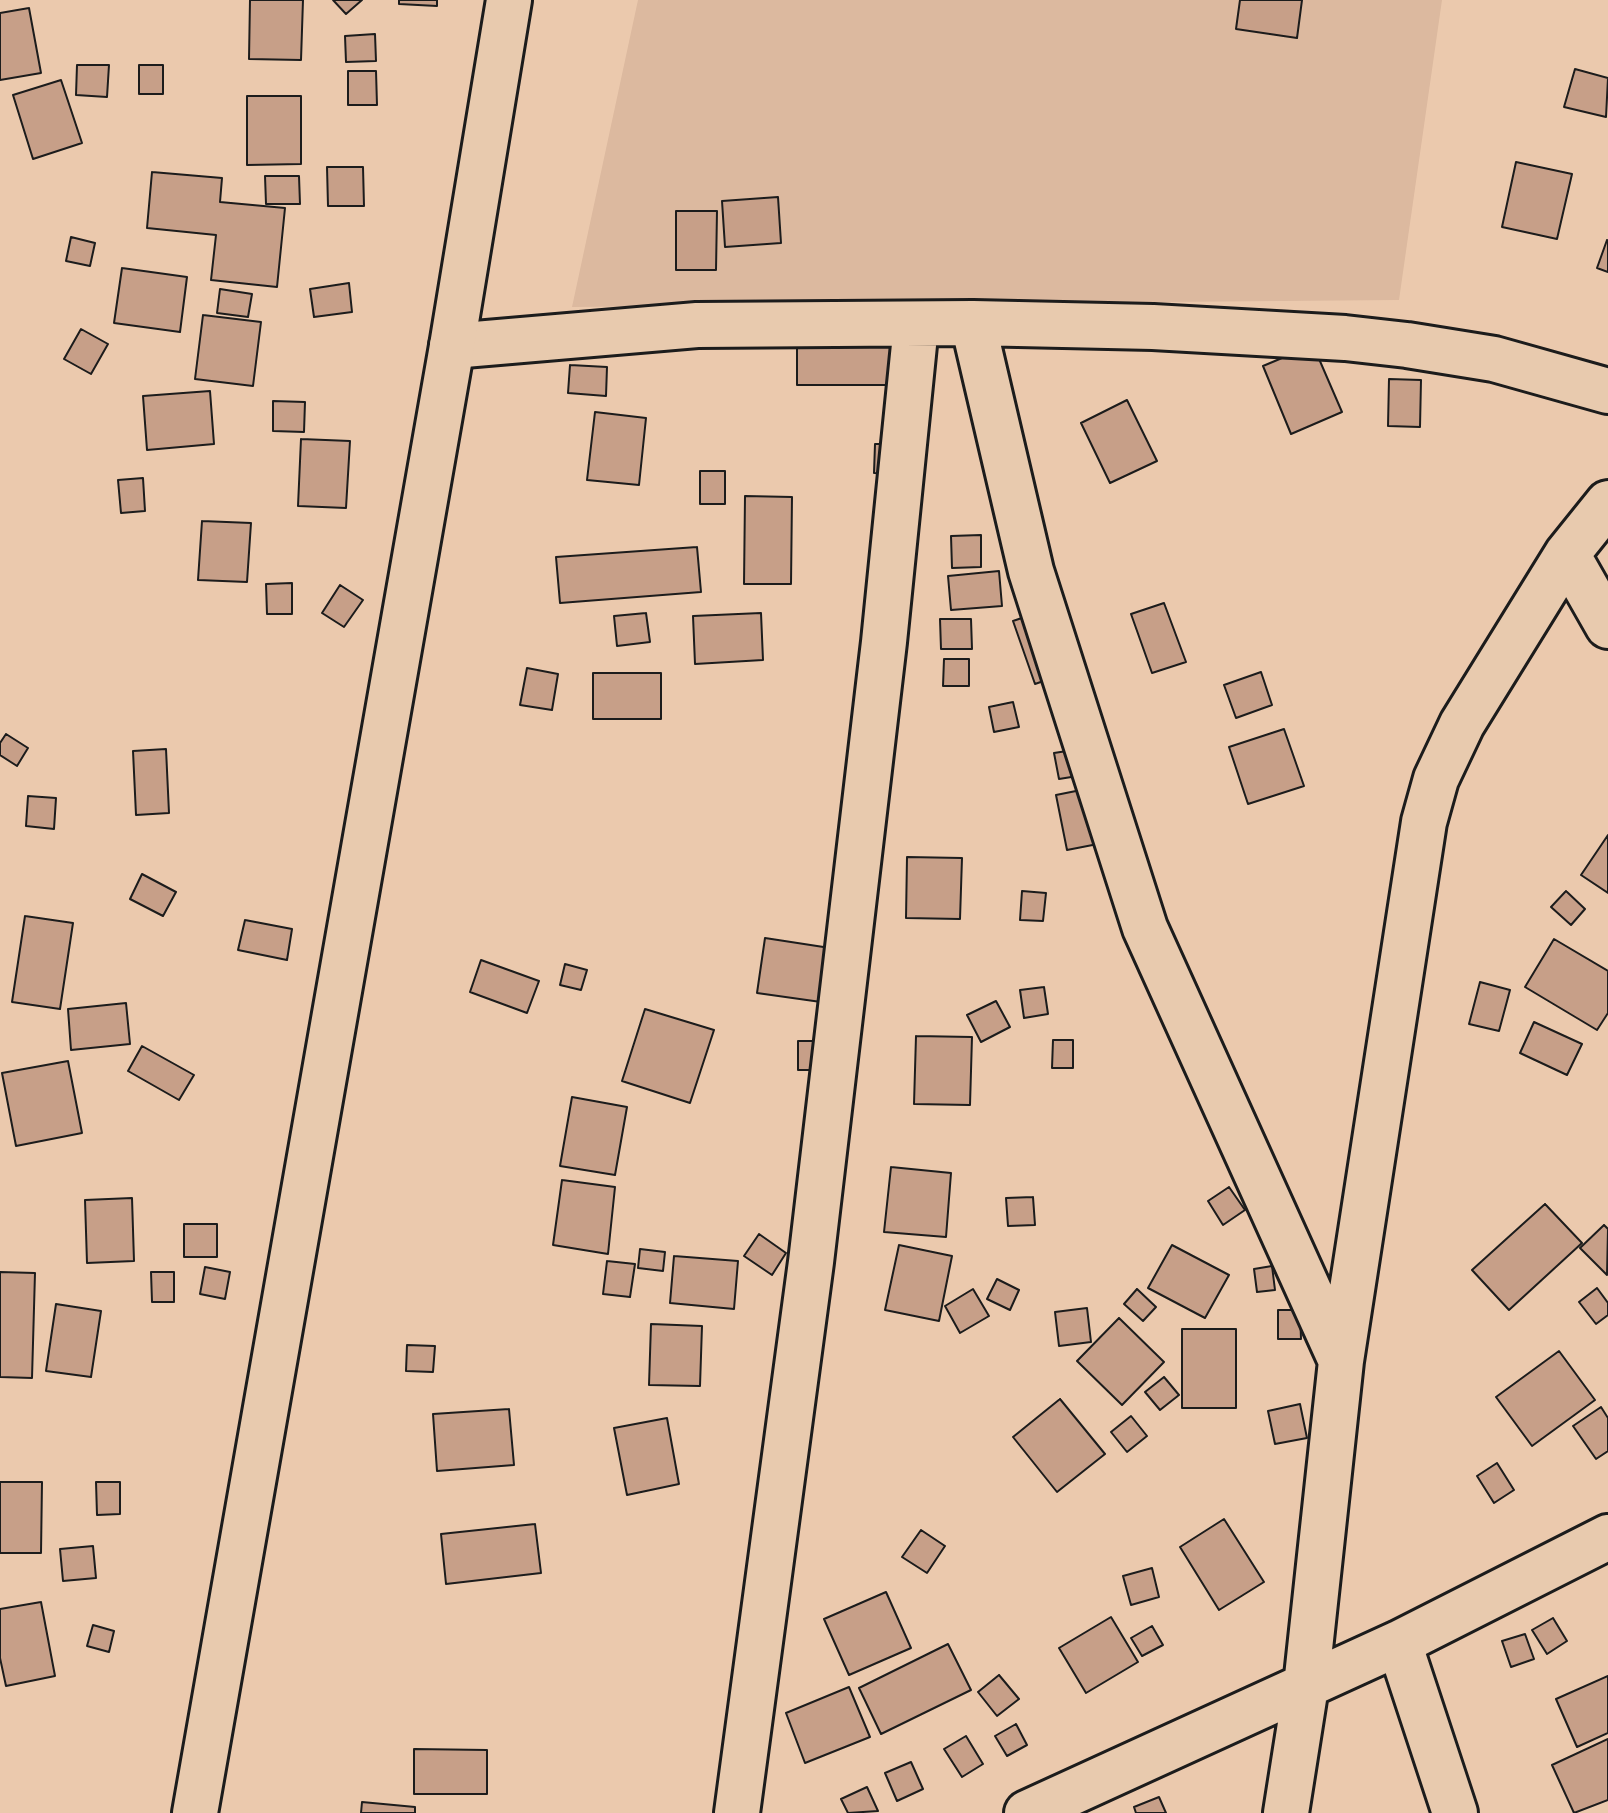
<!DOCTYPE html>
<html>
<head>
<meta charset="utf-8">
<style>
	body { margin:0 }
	canvas { display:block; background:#ebc9ad }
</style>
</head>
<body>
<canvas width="1608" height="1813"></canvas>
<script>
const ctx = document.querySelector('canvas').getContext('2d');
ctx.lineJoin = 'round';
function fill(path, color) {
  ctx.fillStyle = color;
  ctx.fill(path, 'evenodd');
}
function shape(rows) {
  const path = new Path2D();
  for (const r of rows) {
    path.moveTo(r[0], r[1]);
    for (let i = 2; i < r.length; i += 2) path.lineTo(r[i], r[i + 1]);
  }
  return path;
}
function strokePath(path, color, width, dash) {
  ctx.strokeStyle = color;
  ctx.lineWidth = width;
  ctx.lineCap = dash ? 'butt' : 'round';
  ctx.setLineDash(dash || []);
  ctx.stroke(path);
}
const built = shape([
	[638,0,1442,0,1399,300,572,307]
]);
const building = shape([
	[250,0,303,0,301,60,249,59,250,0],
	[333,0,362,0,346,14,333,0],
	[399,0,437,0,437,6,399,4,399,0],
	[1240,0,1302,0,1297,38,1236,29,1240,0],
	[29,8,41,73,0,80,0,13,29,8],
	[375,34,376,61,346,62,345,36,375,34],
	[77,65,109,65,107,97,76,95,77,65],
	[139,65,163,65,163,94,139,94,139,65],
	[1575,69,1608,78,1606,117,1564,107,1575,69],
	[348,71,376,71,377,105,348,105,348,71],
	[61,80,82,143,33,159,13,95,61,80],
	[247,96,301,96,301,164,247,165,247,96],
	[1516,162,1572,174,1557,239,1502,227,1516,162],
	[327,167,363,167,364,206,328,206,327,167],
	[152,172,222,178,220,202,285,208,277,287,211,280,216,235,147,228,152,172],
	[265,176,299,176,300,204,266,204,265,176],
	[778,197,781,243,725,247,722,201,778,197],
	[676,211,717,211,716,270,676,270,676,211],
	[71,237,95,243,90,266,66,261,71,237],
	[1607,240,1608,241,1608,272,1597,268,1607,240],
	[122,268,187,277,180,332,114,323,122,268],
	[349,283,352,312,314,317,310,289,349,283],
	[220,289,252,294,248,317,217,313,220,289],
	[203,315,261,322,253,386,195,379,203,315],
	[81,329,108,344,91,374,64,359,81,329],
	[797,337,890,337,890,385,797,385,797,337],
	[1313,345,1342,412,1291,434,1263,366,1313,345],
	[570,365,607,367,606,396,568,393,570,365],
	[1389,379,1421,380,1420,427,1388,426,1389,379],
	[210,391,214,444,147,450,143,396,210,391],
	[1127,400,1157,461,1110,483,1081,423,1127,400],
	[273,401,305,402,304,432,273,431,273,401],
	[595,412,646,418,639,485,587,480,595,412],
	[301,439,350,441,346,508,298,506,301,439],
	[875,444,905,444,903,474,874,473,875,444],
	[700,471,725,471,725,504,700,504,700,471],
	[143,478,145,511,121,513,118,480,143,478],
	[745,496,792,497,791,584,744,584,745,496],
	[202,521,251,523,247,582,198,580,202,521],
	[981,535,981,567,952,568,951,536,981,535],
	[697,547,701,592,560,603,556,557,697,547],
	[999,571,1002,606,951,610,948,576,999,571],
	[292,583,292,614,267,614,266,584,292,583],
	[340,585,363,600,344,627,322,613,340,585],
	[1164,603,1186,662,1152,673,1131,614,1164,603],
	[1054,607,1075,670,1035,684,1013,621,1054,607],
	[646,613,650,642,617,646,614,616,646,613],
	[761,613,763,660,695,664,693,616,761,613],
	[940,619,971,619,972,649,941,649,940,619],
	[944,659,969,659,969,686,943,686,944,659],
	[527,668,558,674,552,710,520,705,527,668],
	[1261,672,1272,705,1236,718,1224,685,1261,672],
	[593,673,661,673,661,719,593,719,593,673],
	[1013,702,1019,727,994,732,989,707,1013,702],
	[1284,729,1304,786,1248,804,1229,747,1284,729],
	[6,734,28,748,17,766,0,755,0,743,6,734],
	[1086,748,1090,774,1059,779,1054,753,1086,748],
	[166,749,169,813,136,815,133,751,166,749],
	[1096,787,1108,842,1067,850,1056,795,1096,787],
	[28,796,56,798,54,829,26,826,28,796],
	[1608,835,1608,893,1581,875,1608,835],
	[907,857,962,858,960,919,906,918,907,857],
	[142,874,176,892,163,916,130,899,142,874],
	[1022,891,1046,893,1043,921,1020,920,1022,891],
	[1566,891,1585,909,1571,925,1551,907,1566,891],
	[25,916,73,923,60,1009,12,1002,25,916],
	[245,920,292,929,287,960,238,950,245,920],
	[765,938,830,948,821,1002,757,993,765,938],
	[1554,939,1608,971,1608,1013,1597,1030,1525,987,1554,939],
	[481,960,539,981,527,1013,470,992,481,960],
	[565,964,587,970,581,990,560,985,565,964],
	[1480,982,1510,990,1499,1031,1469,1024,1480,982],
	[1044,987,1048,1014,1024,1018,1020,990,1044,987],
	[996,1001,1010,1027,981,1042,967,1015,996,1001],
	[126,1003,130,1044,71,1050,68,1009,126,1003],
	[645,1009,714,1030,690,1103,622,1081,645,1009],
	[1534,1022,1582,1044,1567,1075,1520,1053,1534,1022],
	[916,1036,972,1037,970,1105,914,1104,916,1036],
	[1053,1040,1073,1040,1073,1068,1052,1068,1053,1040],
	[798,1041,824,1041,824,1070,798,1070,798,1041],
	[142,1046,194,1075,179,1100,128,1071,142,1046],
	[68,1061,82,1133,16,1146,2,1073,68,1061],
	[572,1097,627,1107,615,1175,560,1166,572,1097],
	[891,1167,951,1173,946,1237,884,1232,891,1167],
	[562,1180,615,1187,608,1254,553,1245,562,1180],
	[1229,1187,1245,1210,1223,1225,1208,1201,1229,1187],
	[1033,1197,1035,1225,1008,1226,1006,1198,1033,1197],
	[132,1198,134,1261,87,1263,85,1200,132,1198],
	[1545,1204,1582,1243,1509,1310,1472,1270,1545,1204],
	[184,1224,217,1224,217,1257,184,1257,184,1224],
	[1604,1225,1608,1229,1607,1275,1580,1248,1604,1225],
	[759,1234,786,1253,772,1275,744,1256,759,1234],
	[899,1245,952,1256,939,1321,885,1310,899,1245],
	[1172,1245,1229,1275,1205,1318,1148,1288,1172,1245],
	[640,1249,665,1252,663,1271,638,1268,640,1249],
	[674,1256,738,1261,734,1309,670,1303,674,1256],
	[607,1261,635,1264,630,1297,603,1294,607,1261],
	[1272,1266,1275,1290,1257,1292,1254,1269,1272,1266],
	[205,1267,230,1272,225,1299,200,1294,205,1267],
	[0,1272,35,1273,32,1378,0,1377,0,1272],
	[151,1272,174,1272,174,1302,152,1302,151,1272],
	[997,1279,1019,1290,1010,1310,987,1299,997,1279],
	[1597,1288,1608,1303,1608,1315,1596,1324,1579,1302,1597,1288],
	[973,1289,989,1316,960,1333,945,1306,973,1289],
	[1137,1289,1156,1307,1143,1321,1124,1304,1137,1289],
	[56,1304,101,1311,91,1377,46,1371,56,1304],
	[1087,1308,1091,1342,1059,1346,1055,1312,1087,1308],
	[1278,1310,1300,1310,1301,1339,1278,1339,1278,1310],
	[1119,1318,1164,1362,1122,1405,1077,1361,1119,1318],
	[651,1324,702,1326,700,1386,649,1385,651,1324],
	[1182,1329,1236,1329,1236,1408,1182,1408,1182,1329],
	[407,1345,435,1346,433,1372,406,1371,407,1345],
	[1559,1351,1595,1400,1532,1446,1496,1397,1559,1351],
	[1164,1377,1179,1395,1160,1410,1145,1392,1164,1377],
	[1060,1399,1105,1454,1057,1492,1013,1437,1060,1399],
	[1300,1404,1307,1438,1275,1444,1268,1411,1300,1404],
	[1601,1407,1608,1418,1608,1451,1596,1459,1573,1426,1601,1407],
	[509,1409,514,1465,437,1471,433,1414,509,1409],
	[1131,1416,1147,1436,1127,1452,1111,1432,1131,1416],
	[667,1418,679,1484,627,1495,614,1428,667,1418],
	[1497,1463,1514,1490,1494,1503,1477,1476,1497,1463],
	[0,1482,42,1482,41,1553,0,1553,0,1482],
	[96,1482,120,1482,120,1514,97,1515,96,1482],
	[1224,1519,1264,1582,1219,1610,1180,1547,1224,1519],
	[535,1524,541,1573,446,1584,441,1534,535,1524],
	[921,1530,945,1546,927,1573,902,1557,921,1530],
	[93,1546,96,1578,63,1581,60,1549,93,1546],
	[1152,1568,1159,1597,1131,1605,1123,1576,1152,1568],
	[886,1592,911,1648,849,1675,824,1619,886,1592],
	[41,1602,55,1676,6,1686,0,1658,0,1609,41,1602],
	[1111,1617,1138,1662,1086,1693,1059,1648,1111,1617],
	[1553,1618,1567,1641,1547,1654,1532,1630,1553,1618],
	[93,1625,114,1631,109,1652,87,1646,93,1625],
	[1152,1626,1163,1645,1142,1656,1131,1638,1152,1626],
	[1525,1634,1534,1659,1511,1667,1502,1641,1525,1634],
	[948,1644,971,1690,881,1734,859,1688,948,1644],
	[999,1675,1019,1699,997,1716,978,1692,999,1675],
	[1608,1676,1608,1733,1577,1747,1556,1699,1608,1676],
	[849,1687,870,1737,805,1763,786,1713,849,1687],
	[1016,1724,1027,1745,1007,1756,995,1736,1016,1724],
	[966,1736,983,1764,962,1777,944,1749,966,1736],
	[1608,1739,1608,1800,1574,1813,1552,1765,1608,1739],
	[414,1749,487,1750,487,1794,414,1794,414,1749],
	[911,1762,923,1789,897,1801,885,1773,911,1762],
	[867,1787,878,1811,848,1813,841,1799,867,1787],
	[1159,1797,1166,1813,1136,1813,1134,1807,1159,1797],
	[362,1802,415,1807,415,1813,361,1813,362,1802]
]);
const street = shape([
	[973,323,1031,571,1145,928,1341,1361],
	[452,346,697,325,973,323,1153,327,1345,338,1407,345,1494,359,1608,391],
	[1567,554,1608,626],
	[1399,1643,1455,1813],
	[737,1813,811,1262,884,642,916,325],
	[1027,1813,1399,1643,1608,1537],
	[1286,1813,1306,1686,1341,1361,1424,822,1436,779,1462,724,1567,554,1608,503]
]);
const secondary = shape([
	[195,1813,452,346,509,0]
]);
fill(built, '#dcb99f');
fill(building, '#c79f88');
strokePath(building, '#1c1c1c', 2);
strokePath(street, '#1c1c1c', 50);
strokePath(secondary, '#1c1c1c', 50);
strokePath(street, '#e8caae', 44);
strokePath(secondary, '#e8caae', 44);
</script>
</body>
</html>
